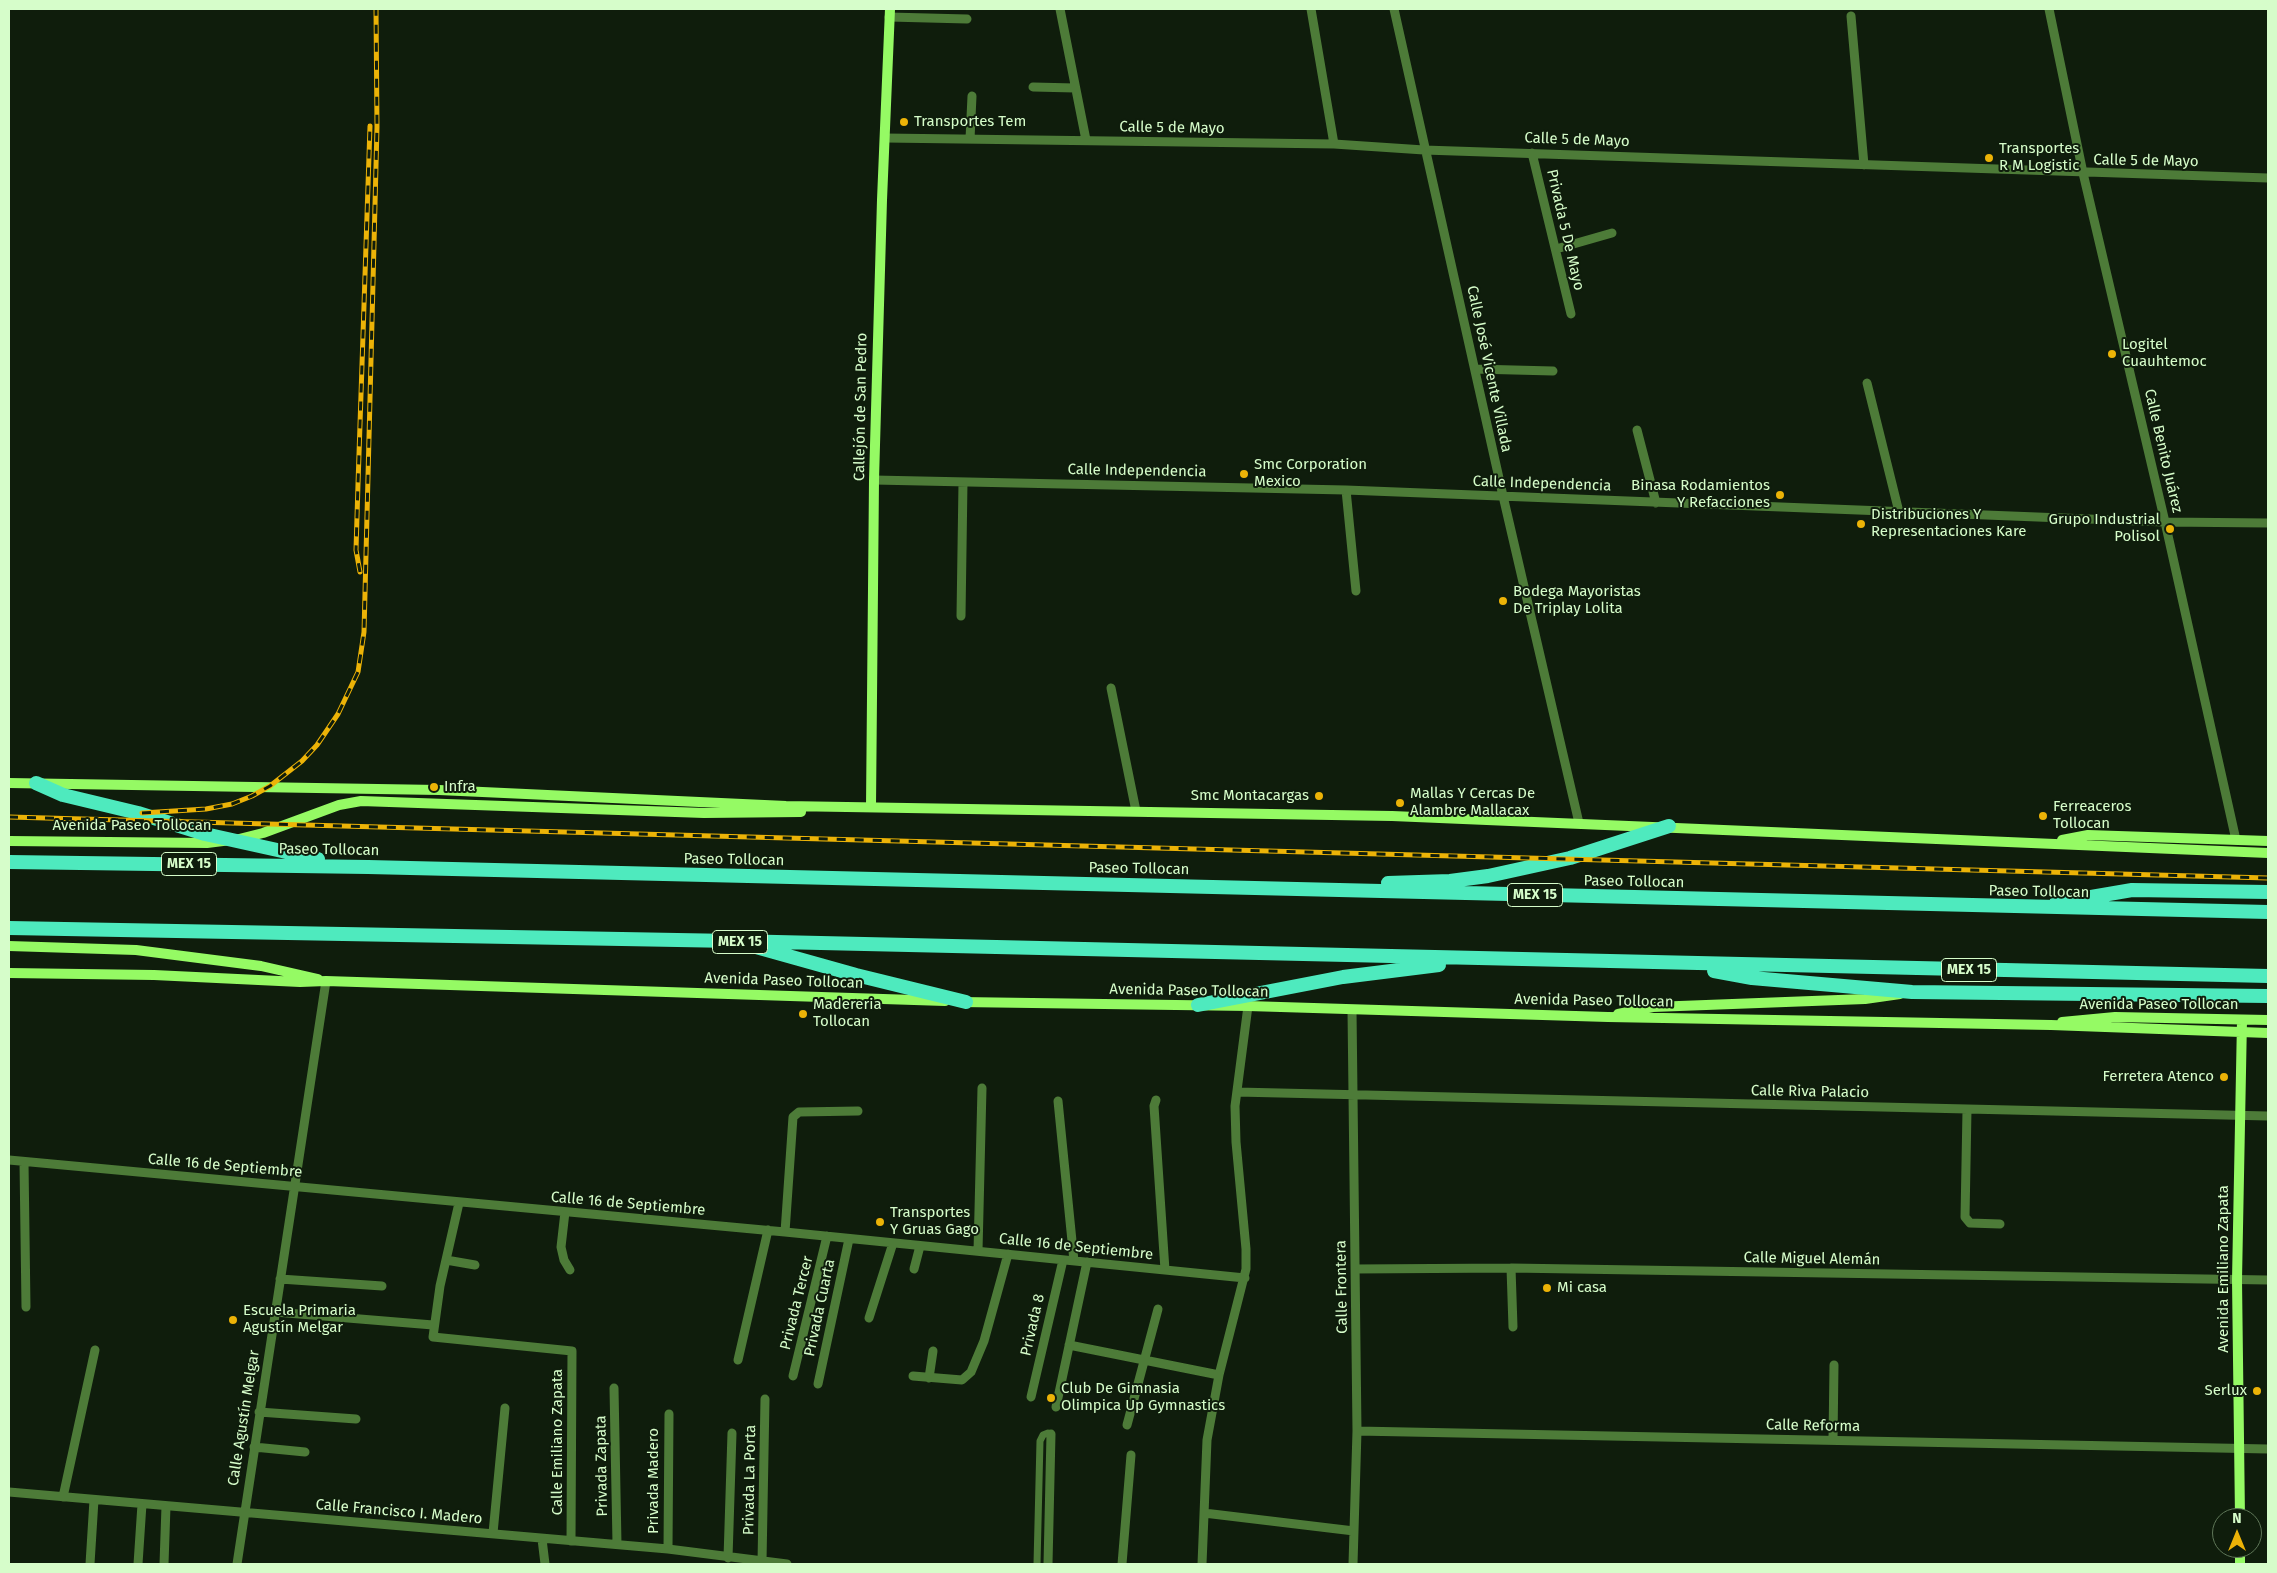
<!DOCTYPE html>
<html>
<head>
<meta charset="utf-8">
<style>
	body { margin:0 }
	#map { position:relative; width:2277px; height:1573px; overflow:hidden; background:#0f1d0c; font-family:"Fira Sans",sans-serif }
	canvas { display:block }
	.frame { position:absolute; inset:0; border:10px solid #d6fdca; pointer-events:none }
	.north { position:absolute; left:2212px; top:1508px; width:50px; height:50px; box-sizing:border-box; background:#0f1d0c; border:1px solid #5f7758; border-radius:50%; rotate:0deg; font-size:14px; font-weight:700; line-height:20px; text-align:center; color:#d6fdca }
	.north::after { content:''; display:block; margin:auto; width:18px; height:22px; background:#ecb307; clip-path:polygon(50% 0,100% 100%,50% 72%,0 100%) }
</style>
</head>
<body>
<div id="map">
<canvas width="2277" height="1573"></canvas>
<div class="frame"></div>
<div class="north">N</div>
</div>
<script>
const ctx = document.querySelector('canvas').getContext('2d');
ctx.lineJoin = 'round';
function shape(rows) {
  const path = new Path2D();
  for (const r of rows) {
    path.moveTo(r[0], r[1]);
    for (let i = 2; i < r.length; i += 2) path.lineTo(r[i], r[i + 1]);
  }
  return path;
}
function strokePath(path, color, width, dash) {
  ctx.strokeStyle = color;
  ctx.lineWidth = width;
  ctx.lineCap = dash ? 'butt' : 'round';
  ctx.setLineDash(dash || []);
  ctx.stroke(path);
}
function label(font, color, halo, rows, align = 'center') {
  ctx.font = font + ' "Fira Sans",sans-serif';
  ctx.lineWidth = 4;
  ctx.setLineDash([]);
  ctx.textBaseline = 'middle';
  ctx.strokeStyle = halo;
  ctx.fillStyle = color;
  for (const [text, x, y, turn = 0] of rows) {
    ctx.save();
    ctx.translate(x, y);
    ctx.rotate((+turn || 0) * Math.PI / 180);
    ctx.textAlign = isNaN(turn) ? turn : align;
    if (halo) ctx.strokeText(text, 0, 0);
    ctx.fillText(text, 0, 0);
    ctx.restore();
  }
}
const pedestrian = shape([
	[1037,1564,1040,1441,1043,1435,1048,1433,1051,1434]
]);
const minor = shape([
	[1060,9,1086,140],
	[1311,9,1334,144],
	[1394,9,1503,496,1579,823],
	[2049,9,2083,173,2165,522,2236,840],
	[1851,16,1864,165],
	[889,17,967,19],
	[1033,87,1075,88],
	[885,138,1334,144,1424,150,2268,178],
	[970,139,972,96],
	[1532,153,1571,314],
	[1556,249,1612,233],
	[1475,369,1553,371],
	[1867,383,1899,512],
	[1637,430,1656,503],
	[874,480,1346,490,2165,522,2268,523],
	[1346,490,1356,591],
	[961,616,963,482],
	[1111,688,1136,811],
	[1352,1010,1357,1431,1353,1564],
	[1237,1092,2268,1116],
	[1156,1100,1154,1106,1165,1270],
	[1058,1101,1074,1261],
	[1967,1110,1965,1217,1970,1223,2000,1224],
	[9,1160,785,1232,1245,1278],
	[24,1162,26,1307],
	[459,1203,440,1286,433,1337,572,1351,571,1541],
	[565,1212,561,1247,564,1260,570,1270],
	[785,1232,793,1117,799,1112,858,1111],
	[978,1251,982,1088],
	[446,1260,475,1265],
	[1511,1268,1513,1327],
	[914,1269,920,1246],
	[1355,1269,1511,1268,2268,1280],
	[280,1279,382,1286],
	[275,1312,433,1325],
	[869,1318,893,1243],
	[1069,1345,1219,1375],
	[738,1360,768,1230],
	[793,1376,827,1236],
	[913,1376,962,1380,971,1372,984,1341,1008,1254],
	[929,1378,933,1351],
	[818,1384,849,1239],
	[614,1388,617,1544],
	[1031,1397,1063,1260],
	[1056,1407,1087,1262],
	[259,1412,356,1419],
	[1127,1425,1158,1309],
	[1357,1431,2268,1449],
	[1833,1440,1834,1365],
	[254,1447,305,1452],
	[9,1492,668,1549,787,1564],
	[63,1497,95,1350],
	[1204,1513,1354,1531],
	[493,1533,505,1408],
	[542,1539,545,1564],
	[668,1549,669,1414],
	[728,1558,732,1433],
	[762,1562,765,1399],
	[90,1564,94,1500],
	[138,1564,142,1504],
	[164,1564,166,1506],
	[237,1564,326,981],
	[1048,1564,1051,1434],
	[1122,1564,1131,1455],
	[1202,1564,1207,1440,1219,1375,1246,1269,1246,1249,1236,1142,1235,1106,1248,1006]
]);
const secondary = shape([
	[9,783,439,790,786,806,1392,816,2268,853],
	[871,806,874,480,882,200,890,9],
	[2062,840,2088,835,2268,841],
	[9,841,207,843,239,839,263,833,339,805,361,801,704,813,801,812],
	[9,946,136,950,261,966,318,979],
	[9,973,154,975,300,982,326,981,945,1001],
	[960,1002,1248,1006,1608,1017,2051,1025,2268,1033],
	[1618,1014,1653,1007,1865,999,1900,994],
	[2062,1022,2115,1017,2268,1020],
	[2240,1518,2237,1280,2242,1020],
	[2240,1548,2240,1564]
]);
const trunk = shape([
	[36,783,63,795,138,813,205,834,318,859],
	[9,862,368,867,2268,912],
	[1388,883,1450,881,1488,876,1570,858,1669,826],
	[2056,903,2132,890,2268,892],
	[9,928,733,941,2268,976],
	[756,947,856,975,966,1002],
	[1714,971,1752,978,1912,992,2268,996],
	[1198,1005,1343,977,1439,965]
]);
const rail = shape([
	[360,572,356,550,358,484,370,126],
	[142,813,206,809,232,804,252,796,270,786,302,761,317,745,338,714,358,672,364,632,377,127,376,9],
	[9,817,2268,878]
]);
const markers = [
	[904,122,5,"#ecb307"],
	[1989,158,5,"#ecb307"],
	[2112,354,5,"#ecb307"],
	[1244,474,5,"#ecb307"],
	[1780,495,5,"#ecb307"],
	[1861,524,5,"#ecb307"],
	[2170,529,5,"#ecb307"],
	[1503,601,5,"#ecb307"],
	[434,787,5,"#ecb307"],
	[1319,796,5,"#ecb307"],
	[1400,803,5,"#ecb307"],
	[2043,816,5,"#ecb307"],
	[803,1014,5,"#ecb307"],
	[2224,1077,5,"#ecb307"],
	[880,1222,5,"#ecb307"],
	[1547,1288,5,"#ecb307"],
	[233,1320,5,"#ecb307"],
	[2257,1391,5,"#ecb307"],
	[1051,1398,5,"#ecb307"]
];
const shields = [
	[189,864,55],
	[1535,895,55],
	[740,942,55],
	[1969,970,55]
];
const shieldNames = [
	["MEX 15",189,864],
	["MEX 15",1535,895],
	["MEX 15",740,942],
	["MEX 15",1969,970]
];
const poiNames = [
	["Transportes Tem",914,122],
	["Transportes",1999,149],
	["R M Logistic",1999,166],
	["Logitel",2122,345],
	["Cuauhtemoc",2122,362],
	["Smc Corporation",1254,465],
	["Mexico",1254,482],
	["Binasa Rodamientos",1770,486,"right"],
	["Y Refacciones",1770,503,"right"],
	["Distribuciones Y",1871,515],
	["Representaciones Kare",1871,532],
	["Grupo Industrial",2160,520,"right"],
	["Polisol",2160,537,"right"],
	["Bodega Mayoristas",1513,592],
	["De Triplay Lolita",1513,609],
	["Infra",444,787],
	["Mallas Y Cercas De",1410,794],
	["Alambre Mallacax",1410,811],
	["Smc Montacargas",1309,796,"right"],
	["Ferreaceros",2053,807],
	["Tollocan",2053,824],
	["Madereria",813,1005],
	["Tollocan",813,1022],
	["Ferretera Atenco",2214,1077,"right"],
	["Transportes",890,1213],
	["Y Gruas Gago",890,1230],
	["Mi casa",1557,1288],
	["Escuela Primaria",243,1311],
	["Agustín Melgar",243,1328],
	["Club De Gimnasia",1061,1389],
	["Olimpica Up Gymnastics",1061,1406],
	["Serlux",2247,1391,"right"]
];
const streetNames = [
	["Calle 5 de Mayo",1172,128,1],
	["Calle 5 de Mayo",1577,140,2],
	["Calle 5 de Mayo",2146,161,1],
	["Privada 5 De Mayo",1565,230,77],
	["Calle José Vicente Villada",1489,369,78],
	["Callejón de San Pedro",861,407,-89],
	["Calle Benito Juárez",2163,451,77],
	["Calle Independencia",1137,471,1],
	["Calle Independencia",1542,484,2],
	["Avenida Paseo Tollocan",132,826],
	["Paseo Tollocan",329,850,1],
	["Paseo Tollocan",734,860,1],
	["Paseo Tollocan",1139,869,1],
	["Paseo Tollocan",1634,882,1],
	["Paseo Tollocan",2039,892,1],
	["Avenida Paseo Tollocan",784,981,2],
	["Avenida Paseo Tollocan",1189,991,1],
	["Avenida Paseo Tollocan",1594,1001,1],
	["Avenida Paseo Tollocan",2159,1005],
	["Calle Riva Palacio",1810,1092,1],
	["Calle 16 de Septiembre",225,1166,5],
	["Calle 16 de Septiembre",628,1204,5],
	["Calle 16 de Septiembre",1076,1247,6],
	["Calle Miguel Alemán",1812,1259,1],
	["Avenida Emiliano Zapata",2224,1269,-90],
	["Calle Frontera",1342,1287,-91],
	["Privada Tercer",797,1303,-76],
	["Privada Cuarta",820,1308,-78],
	["Privada 8",1033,1325,-77],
	["Calle Agustín Melgar",244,1418,-81],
	["Calle Reforma",1813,1426,1],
	["Calle Emiliano Zapata",558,1442,-90],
	["Privada Zapata",602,1466,-91],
	["Privada La Porta",750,1480,-89],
	["Privada Madero",654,1481,-90],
	["Calle Francisco I. Madero",399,1512,5]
];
strokePath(pedestrian, '#4d7b38', 7);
strokePath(minor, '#4d7b38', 9);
strokePath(secondary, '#95fa64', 10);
strokePath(trunk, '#4eeabe', 14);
strokePath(rail, '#ecb307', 5);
strokePath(rail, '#0f1d0c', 3, [9]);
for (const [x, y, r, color] of markers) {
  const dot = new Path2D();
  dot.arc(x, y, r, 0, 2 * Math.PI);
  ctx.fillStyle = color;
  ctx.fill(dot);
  strokePath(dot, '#0f1d0c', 2);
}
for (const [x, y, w] of shields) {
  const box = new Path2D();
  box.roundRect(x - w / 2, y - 11.5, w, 23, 4);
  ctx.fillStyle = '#0f1d0c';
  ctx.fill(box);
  strokePath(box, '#d6fdca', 1);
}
label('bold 14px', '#d6fdca', null, shieldNames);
label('15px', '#d6fdca', '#0f1d0c', poiNames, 'left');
label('15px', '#d6fdca', '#0f1d0c', streetNames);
</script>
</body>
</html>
